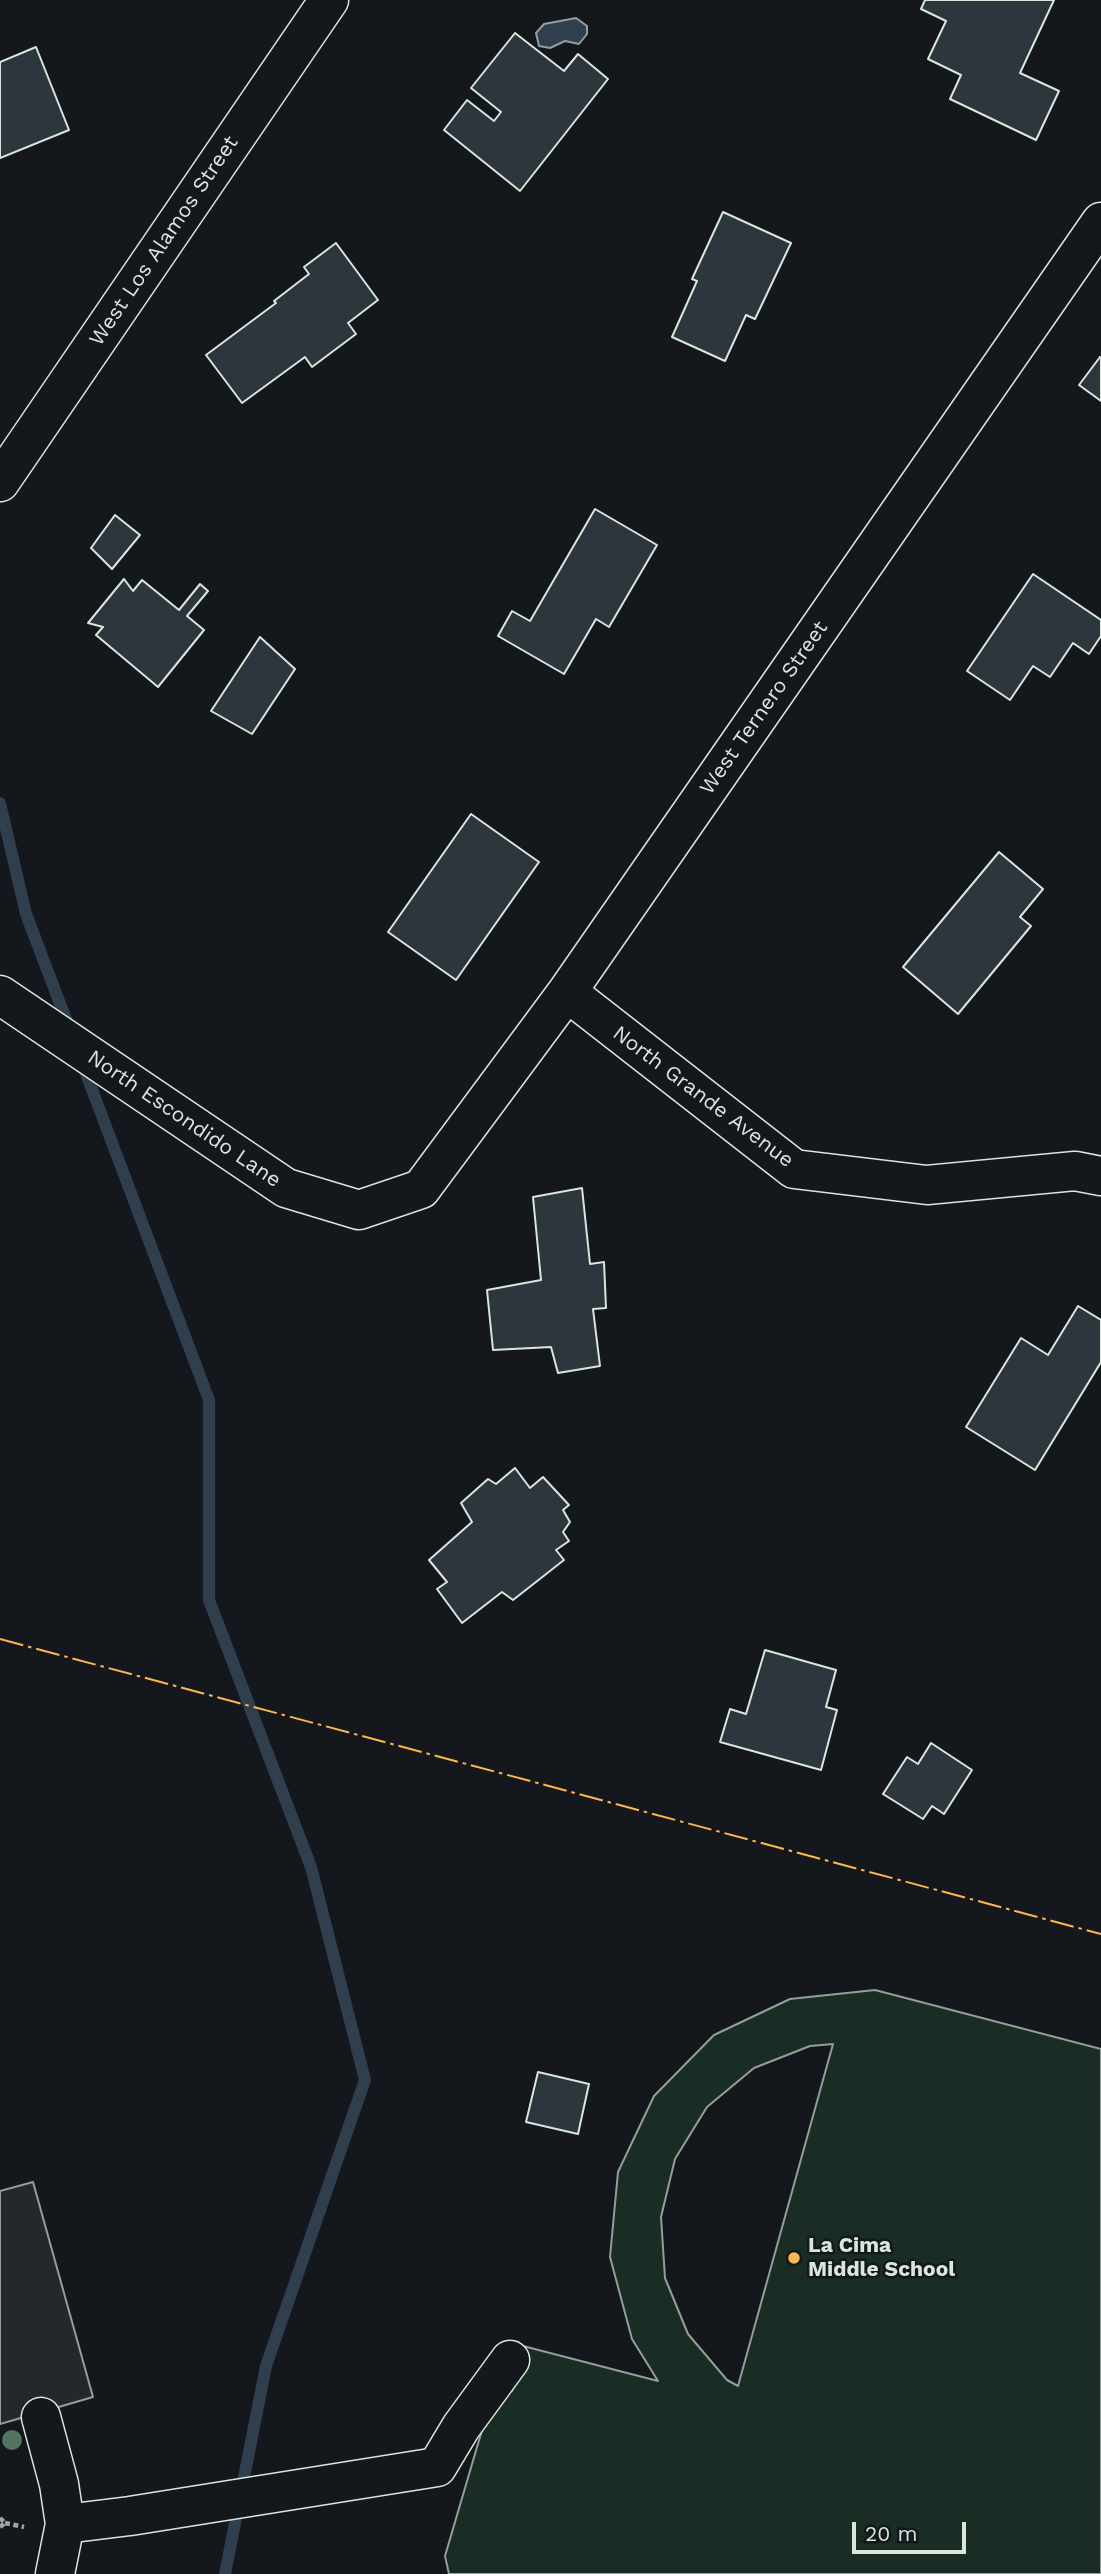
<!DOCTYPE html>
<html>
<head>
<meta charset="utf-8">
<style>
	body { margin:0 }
	#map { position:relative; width:1101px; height:2574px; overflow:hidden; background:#14181c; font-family:"Work Sans",sans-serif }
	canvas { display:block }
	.scale { position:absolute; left:852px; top:2522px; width:114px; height:32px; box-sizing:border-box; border:4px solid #d8e6dc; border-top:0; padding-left:9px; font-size:21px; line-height:24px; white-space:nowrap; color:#d8e6dc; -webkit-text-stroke:5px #14181c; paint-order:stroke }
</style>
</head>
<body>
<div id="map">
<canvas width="1101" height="2574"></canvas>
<div class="scale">20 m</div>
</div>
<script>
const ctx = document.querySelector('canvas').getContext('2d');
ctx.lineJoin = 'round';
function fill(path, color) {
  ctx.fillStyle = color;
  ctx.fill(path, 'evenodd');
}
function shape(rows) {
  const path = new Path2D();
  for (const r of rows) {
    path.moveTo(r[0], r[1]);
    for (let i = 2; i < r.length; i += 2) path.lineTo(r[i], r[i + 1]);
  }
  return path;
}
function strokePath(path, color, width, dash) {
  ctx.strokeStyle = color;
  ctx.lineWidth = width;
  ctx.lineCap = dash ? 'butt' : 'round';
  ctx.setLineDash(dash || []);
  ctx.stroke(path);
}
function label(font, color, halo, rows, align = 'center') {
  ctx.font = font + ' "Work Sans",sans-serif';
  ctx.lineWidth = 5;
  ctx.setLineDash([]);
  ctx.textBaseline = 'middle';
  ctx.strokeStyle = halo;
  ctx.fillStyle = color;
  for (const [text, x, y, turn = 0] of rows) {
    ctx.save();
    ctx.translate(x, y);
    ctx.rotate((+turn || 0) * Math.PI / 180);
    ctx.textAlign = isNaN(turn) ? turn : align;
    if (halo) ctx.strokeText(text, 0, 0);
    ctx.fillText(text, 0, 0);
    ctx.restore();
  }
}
const green = shape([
	[875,1990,1101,2049,1101,2574,449,2574,445,2556,495,2386,512,2391,523,2346,658,2381,632,2339,610,2257,618,2172,654,2096,714,2035,790,1999,875,1990],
	[833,2044,738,2386,727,2380,688,2334,665,2278,661,2217,675,2159,707,2107,754,2068,810,2046,833,2044]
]);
const parking = shape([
	[33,2182,93,2397,0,2424,0,2191,33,2182]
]);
const water = shape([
	[576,18,587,26,587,34,579,44,565,41,550,48,539,46,536,33,544,24,576,18]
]);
const stream = shape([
	[0,803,26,914,70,1030],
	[82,1063,209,1400,209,1600,311,1867,365,2080,266,2366,225,2574]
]);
const building = shape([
	[925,0,1054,0,1020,73,1059,91,1036,140,950,99,961,75,928,59,946,21,921,9,925,0],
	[515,33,564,71,578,54,608,79,520,191,444,130,467,100,494,121,501,112,471,88,515,33],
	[36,47,69,130,0,158,0,62,36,47],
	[723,212,791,243,755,319,746,315,725,361,672,337,697,281,692,279,723,212],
	[336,243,378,300,348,323,356,334,312,367,305,357,242,403,206,355,276,303,274,301,309,274,304,267,336,243],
	[1100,357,1101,358,1101,401,1079,385,1100,357],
	[595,509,657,545,609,627,596,619,564,674,498,636,512,611,530,621,595,509],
	[115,515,140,535,112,569,91,548,115,515],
	[1033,574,1101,620,1101,636,1089,654,1073,643,1050,677,1033,666,1010,700,967,671,1033,574],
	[124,579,133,591,142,580,179,610,200,584,208,591,187,616,204,630,158,687,96,635,103,627,88,623,124,579],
	[260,637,295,669,252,734,211,711,260,637],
	[471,814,539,862,456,980,388,932,471,814],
	[999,852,1043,889,1020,917,1031,926,958,1014,903,967,999,852],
	[582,1188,590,1264,604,1262,606,1308,593,1309,600,1366,558,1373,551,1347,493,1350,487,1290,541,1280,533,1197,582,1188],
	[1078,1306,1101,1320,1101,1362,1035,1470,966,1427,1021,1338,1048,1355,1078,1306],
	[515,1468,530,1488,543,1477,569,1505,563,1510,570,1522,563,1532,569,1541,556,1550,564,1560,513,1600,502,1592,462,1623,437,1589,447,1582,429,1560,472,1522,461,1503,488,1479,496,1484,515,1468],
	[765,1650,836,1670,826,1707,837,1710,821,1770,720,1742,730,1709,746,1714,765,1650],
	[931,1743,972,1770,944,1814,932,1806,923,1819,883,1794,907,1757,918,1764,931,1743],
	[538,2072,589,2084,578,2134,526,2122,538,2072]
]);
const path = shape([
	[0,2518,5,2523,0,2527],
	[5,2523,24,2527]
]);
const minor = shape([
	[0,482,329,0],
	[567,992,794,1169,927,1185,1075,1171,1101,1176],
	[0,995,286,1188,359,1210,421,1189,567,992,1101,222],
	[41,2417,59,2484,65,2524,55,2574],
	[65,2524,130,2516,437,2467,461,2427,510,2360]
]);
const power = shape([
	[0,1639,1101,1934]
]);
const trees = [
	[12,2440]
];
const markers = [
	[794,2258,7,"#ffb74d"]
];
const streetNames = [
	["West Los Alamos Street",164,241,-56],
	["West Ternero Street",764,708,-55],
	["North Grande Avenue",703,1097,37],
	["North Escondido Lane",184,1119,34]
];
const poiNames = [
	["La Cima",808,2246],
	["Middle School",808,2270]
];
fill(green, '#1a2d24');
strokePath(green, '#939e99', 2);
fill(parking, '#24282b');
strokePath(parking, '#939e99', 2);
fill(water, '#2f3f4d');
strokePath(water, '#939e99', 2);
strokePath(stream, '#2f3f4d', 12);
fill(building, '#2c363c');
strokePath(building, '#d8e6dc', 2);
strokePath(minor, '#d8e6dc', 41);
strokePath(path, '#9da8a2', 4.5, [5, 3.5]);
strokePath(minor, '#14181c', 38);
strokePath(power, '#ffb74d', 2, [24, 5, 3.5, 5]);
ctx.fillStyle = '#55745f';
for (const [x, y] of trees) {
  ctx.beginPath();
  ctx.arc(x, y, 10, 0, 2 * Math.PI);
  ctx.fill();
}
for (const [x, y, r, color] of markers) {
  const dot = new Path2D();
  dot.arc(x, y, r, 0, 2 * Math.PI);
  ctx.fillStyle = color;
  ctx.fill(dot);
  strokePath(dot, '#14181c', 2.5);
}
label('21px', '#d8e6dc', '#14181c', streetNames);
label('bold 21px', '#d8e6dc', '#14181c', poiNames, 'left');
</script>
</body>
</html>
